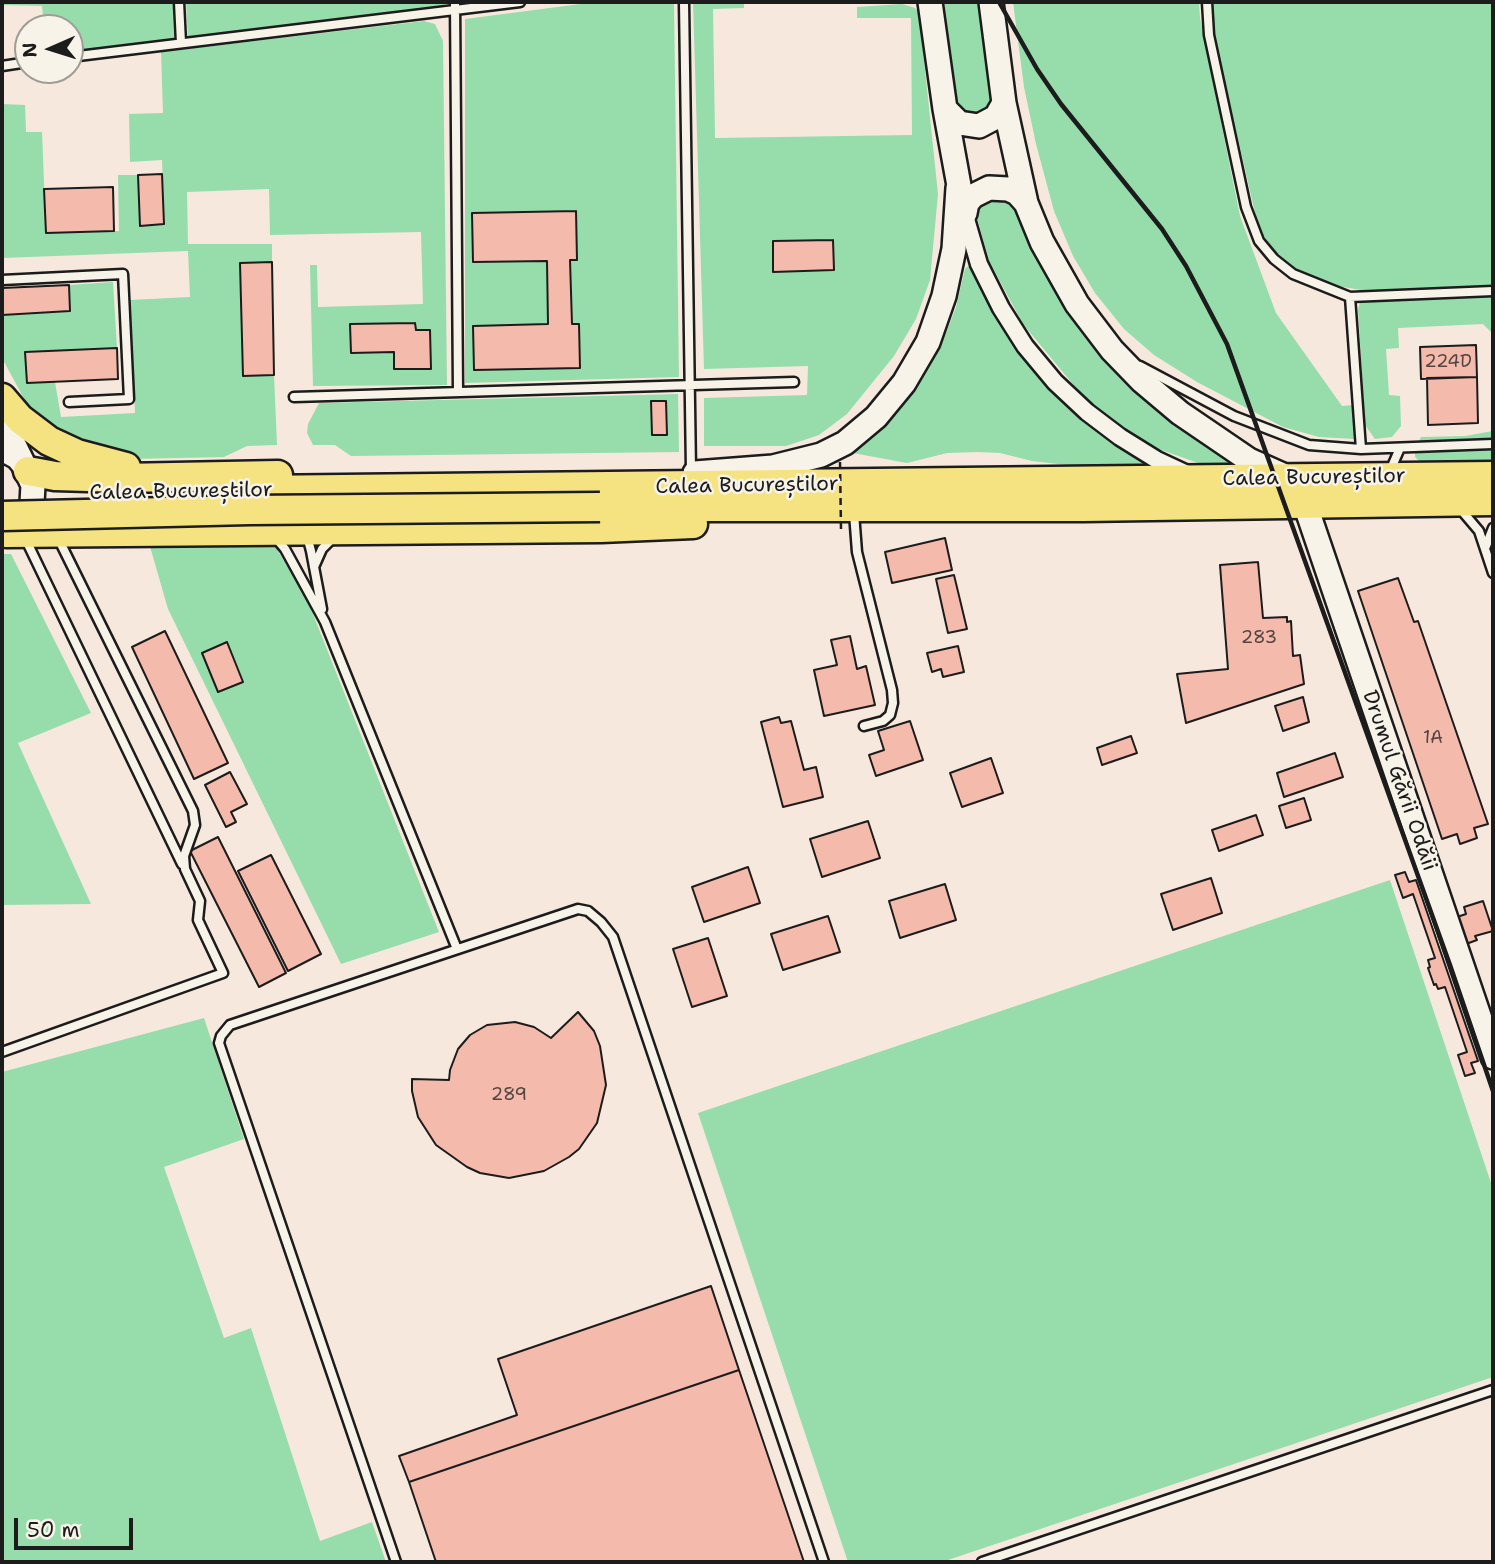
<!DOCTYPE html>
<html>
<head>
<meta charset="utf-8">
<style>
	body { margin:0 }
	#map { position:relative; width:1495px; height:1564px; overflow:hidden; background:#f6e8dc; font-family:"Shantell Sans",sans-serif }
	canvas { display:block }
	.frame { position:absolute; inset:0; border:4px solid #1c1c1c; pointer-events:none }
	.north { position:absolute; left:14px; top:14px; width:70px; height:70px; box-sizing:border-box; background:#f7f3e8; border:2px solid #9f9d96; border-radius:50%; rotate:267deg; font-size:19px; font-weight:700; line-height:28px; text-align:center; color:#1c1c1c }
	.north::after { content:''; display:block; margin:auto; width:24px; height:32px; background:#1c1c1c; clip-path:polygon(50% 0,100% 100%,50% 72%,0 100%) }
	.scale { position:absolute; left:14px; top:1518px; width:119px; height:32px; box-sizing:border-box; border:4px solid #1c1c1c; border-top:0; padding-left:9px; font-size:21px; line-height:24px; white-space:nowrap; color:#1c1c1c; -webkit-text-stroke:5px #f7f3e8; paint-order:stroke }
</style>
</head>
<body>
<div id="map">
<canvas width="1495" height="1564"></canvas>
<div class="frame"></div>
<div class="north">N</div>
<div class="scale">50 m</div>
</div>
<script>
const ctx = document.querySelector('canvas').getContext('2d');
ctx.lineJoin = 'round';
function fill(path, color) {
  ctx.fillStyle = color;
  ctx.fill(path, 'evenodd');
}
function shape(rows) {
  const path = new Path2D();
  for (const r of rows) {
    path.moveTo(r[0], r[1]);
    for (let i = 2; i < r.length; i += 2) path.lineTo(r[i], r[i + 1]);
  }
  return path;
}
function strokePath(path, color, width, dash) {
  ctx.strokeStyle = color;
  ctx.lineWidth = width;
  ctx.lineCap = dash ? 'butt' : 'round';
  ctx.setLineDash(dash || []);
  ctx.stroke(path);
}
function label(font, color, halo, rows, align = 'center') {
  ctx.font = font + ' "Shantell Sans",sans-serif';
  ctx.lineWidth = 5;
  ctx.setLineDash([]);
  ctx.textBaseline = 'middle';
  ctx.strokeStyle = halo;
  ctx.fillStyle = color;
  for (const [text, x, y, turn = 0] of rows) {
    ctx.save();
    ctx.translate(x, y);
    ctx.rotate((+turn || 0) * Math.PI / 180);
    ctx.textAlign = isNaN(turn) ? turn : align;
    if (halo) ctx.strokeText(text, 0, 0);
    ctx.fillText(text, 0, 0);
    ctx.restore();
  }
}
const green = shape([
	[2,2,173,2,174,41,70,53,70,28,44,28,42,6,2,5],
	[186,2,444,2,444,8,188,39],
	[596,2,674,2,679,377,465,383,465,19],
	[693,2,744,2,744,8,713,9,715,138,912,135,911,18,857,18,857,7,902,4,915,8,919,12,938,194,930,280,916,319,894,356,847,414,819,435,786,446,704,446,704,398,807,395,808,366,704,369],
	[940,2,982,2,994,105,972,119,957,107],
	[1013,2,1199,2,1200,18,1240,216,1276,313,1342,406,1354,405,1356,439,1319,437,1283,427,1197,382,1154,355,1124,329,1095,293,1073,256,1054,211,1036,144,1024,87],
	[1212,2,1493,2,1493,287,1367,291,1337,286,1306,276,1280,257,1259,230,1214,35],
	[424,21,435,24,443,41,447,385,313,386,310,265,317,265,318,307,423,304,421,232,270,235,269,189,187,192,188,244,272,244,272,262,240,264,243,375,274,375,277,445,247,446,224,457,130,459,62,434,28,406,2,358,2,315,70,311,69,285,113,282,117,348,26,353,27,383,55,382,61,417,135,413,130,300,190,297,188,251,2,258,2,104,25,105,26,132,42,132,46,233,119,231,118,175,138,175,140,225,164,224,162,160,130,162,129,114,163,113,161,52],
	[985,195,1015,201,1038,259,1053,287,1077,321,1239,464,1201,464,1150,446,1110,420,1076,388,1023,324,989,261,976,214,979,203],
	[972,263,1052,385,1162,466,1067,465,1032,461,1000,453,978,452,947,453,907,463,853,453,851,451,896,411,931,362,946,333,956,307,965,269],
	[1493,296,1493,334,1483,324,1398,328,1399,348,1386,349,1389,395,1400,396,1401,426,1392,437,1375,439,1365,425,1358,309,1361,300],
	[678,394,679,452,351,456,335,445,313,445,307,433,308,424,319,403],
	[1493,431,1493,439,1482,441,1421,444,1419,441,1421,437,1465,436],
	[1493,449,1493,460,1420,462,1415,457,1415,453,1422,451],
	[260,537,275,546,307,599,439,932,341,964,168,609,149,543],
	[2,554,11,554,91,713,18,743,91,904,2,905],
	[1390,880,1493,1189,1493,1377,942,1562,848,1562,698,1113],
	[204,1018,244,1139,164,1167,224,1338,251,1328,320,1541,372,1522,386,1562,2,1562,2,1072]
]);
const building = shape([
	[162,174,164,224,140,226,138,175,162,174],
	[113,187,114,231,46,233,44,189,113,187],
	[576,211,577,260,570,260,572,324,579,324,580,368,474,370,473,326,548,324,547,261,473,262,472,213,576,211],
	[833,240,834,270,773,272,773,241,833,240],
	[272,262,274,375,243,376,240,263,272,262],
	[69,285,70,311,2,315,2,288,69,285],
	[415,323,416,330,430,330,431,369,394,369,394,352,351,353,350,324,415,323],
	[1476,345,1477,377,1421,379,1420,347,1476,345],
	[117,348,118,379,27,383,25,352,117,348],
	[1477,377,1478,423,1428,425,1427,378,1477,377],
	[651,401,666,401,667,435,652,435,651,401],
	[945,538,952,570,892,583,885,552,945,538],
	[1258,562,1263,618,1287,617,1287,622,1291,621,1293,656,1300,655,1304,684,1186,723,1177,674,1228,669,1220,565,1258,562],
	[954,575,967,629,948,633,936,579,954,575],
	[1398,578,1414,622,1418,621,1488,824,1474,828,1477,838,1460,844,1457,834,1442,839,1358,591,1398,578],
	[165,631,228,763,194,779,132,647,165,631],
	[850,636,857,669,866,666,875,705,824,716,814,670,837,665,831,640,850,636],
	[227,642,243,682,218,692,202,653,227,642],
	[958,646,964,672,943,677,941,669,932,672,927,653,958,646],
	[1303,697,1309,722,1283,731,1275,706,1303,697],
	[779,717,781,723,791,721,804,770,816,767,823,797,783,807,761,722,779,717],
	[910,721,923,760,876,776,869,755,884,750,878,731,910,721],
	[1131,736,1137,753,1102,765,1097,748,1131,736],
	[1335,753,1343,777,1284,797,1277,773,1335,753],
	[991,758,1003,793,962,807,950,773,991,758],
	[230,772,247,804,231,812,236,822,226,827,205,785,230,772],
	[1304,798,1311,820,1286,828,1279,806,1304,798],
	[1256,815,1263,835,1219,851,1212,830,1256,815],
	[868,821,880,858,822,877,810,839,868,821],
	[218,837,286,973,259,987,190,851,218,837],
	[271,855,321,954,288,971,238,871,271,855],
	[748,867,760,903,704,922,692,887,748,867],
	[1405,872,1409,882,1416,880,1478,1061,1471,1063,1475,1073,1465,1076,1458,1055,1467,1052,1445,987,1438,989,1436,984,1434,985,1428,968,1430,967,1428,960,1435,958,1413,894,1403,898,1395,875,1405,872],
	[1211,878,1222,913,1173,930,1161,894,1211,878],
	[945,884,956,920,900,938,889,901,945,884],
	[1483,901,1493,931,1475,936,1477,940,1466,944,1457,917,1466,914,1464,907,1483,901],
	[828,916,840,952,783,970,771,934,828,916],
	[708,938,727,996,692,1007,673,949,708,938],
	[578,1012,594,1031,600,1046,606,1085,597,1123,579,1149,569,1157,544,1171,509,1178,480,1173,467,1167,436,1145,418,1117,412,1091,412,1079,449,1080,450,1070,458,1049,470,1035,487,1025,515,1022,534,1027,551,1038,578,1012],
	[711,1286,739,1370,409,1482,399,1456,517,1415,498,1359,711,1286],
	[739,1370,804,1562,436,1562,409,1482,739,1370]
]);
const lane = shape([
	[179,2,181,43],
	[455,2,458,392],
	[684,2,691,471],
	[1207,2,1209,35,1246,207,1259,241,1274,259,1293,274,1350,297,1493,291],
	[70,57,520,2],
	[2,66,28,62],
	[2,280,123,274,129,399,69,402],
	[1350,297,1361,449],
	[1140,366,1234,416,1309,445,1361,449,1493,444],
	[294,397,794,382],
	[1390,471,1400,448],
	[1462,511,1479,531,1493,573],
	[854,513,857,552,892,690,893,703,890,715,883,721,864,726],
	[307,536,311,551,322,609],
	[275,537,285,549,325,622,457,949],
	[25,538,182,864],
	[1486,546,1493,528],
	[314,567,322,549,333,538],
	[2,1052,223,973,198,920,200,901,185,869,184,856,195,825,193,811,58,538],
	[396,1562,219,1043,221,1036,230,1025,578,909,588,911,601,922,613,937,824,1562],
	[982,1562,1493,1390]
]);
const street = shape([
	[966,219,979,264,1001,308,1025,346,1055,382,1087,412,1120,437,1157,460,1187,474]
]);
const secondary = shape([
	[930,2,945,109,962,202],
	[991,2,1004,103,1026,203,1042,242,1077,304,1112,350,1142,381,1180,413,1249,460,1287,477],
	[945,109,959,123,979,126,996,117,1004,103],
	[965,213,967,203,973,196,989,188,1008,189,1017,193,1026,203],
	[2,420,22,461],
	[2,449,17,457,23,464,33,485,32,503,25,517,17,525],
	[695,473,773,467,821,455,845,443,876,417,904,383,928,342,944,296,954,249,958,188],
	[1305,504,1493,1057]
]);
const highway = shape([
	[2,398,20,419,49,441,77,454,126,467],
	[28,471,55,476,122,478,278,475],
	[255,490,1493,476],
	[600,507,1083,507,1493,501],
	[6,533,601,528,693,524]
]);
const rail = shape([
	[999,2,1037,69,1061,104,1162,229,1186,266,1227,344,1450,965,1493,1091]
]);
const pathBridge = shape([
	[840,462,841,529]
]);
const highwayBridge = shape([
	[2,516,250,510,600,507]
]);
const numberNames = [
	["224D",1448,362],
	["283",1259,638],
	["1A",1433,738],
	["289",509,1095]
];
const streetNames = [
	["Calea Bucureștilor",1314,478,-1],
	["Calea Bucureștilor",747,486,-1],
	["Calea Bucureștilor",181,492,-1],
	["Drumul Gării Odăii",1399,781,71]
];
fill(green, '#96ddab');
fill(building, '#f4baac');
strokePath(building, '#1c1c1c', 2);
strokePath(lane, '#1c1c1c', 13);
strokePath(street, '#1c1c1c', 21);
strokePath(secondary, '#1c1c1c', 28);
strokePath(highway, '#1c1c1c', 33);
strokePath(lane, '#f7f3e8', 8);
strokePath(street, '#f7f3e8', 16);
strokePath(secondary, '#f7f3e8', 23);
strokePath(highway, '#f5e382', 28);
strokePath(rail, '#1c1c1c', 4.5);
strokePath(highwayBridge, '#1c1c1c', 33, []);
strokePath(pathBridge, '#1c1c1c', 2.5, [7, 5]);
strokePath(highwayBridge, '#f5e382', 28);
label('18px', '#524440', null, numberNames);
label('21px', '#1c1c1c', '#f7f3e8', streetNames);
</script>
</body>
</html>
